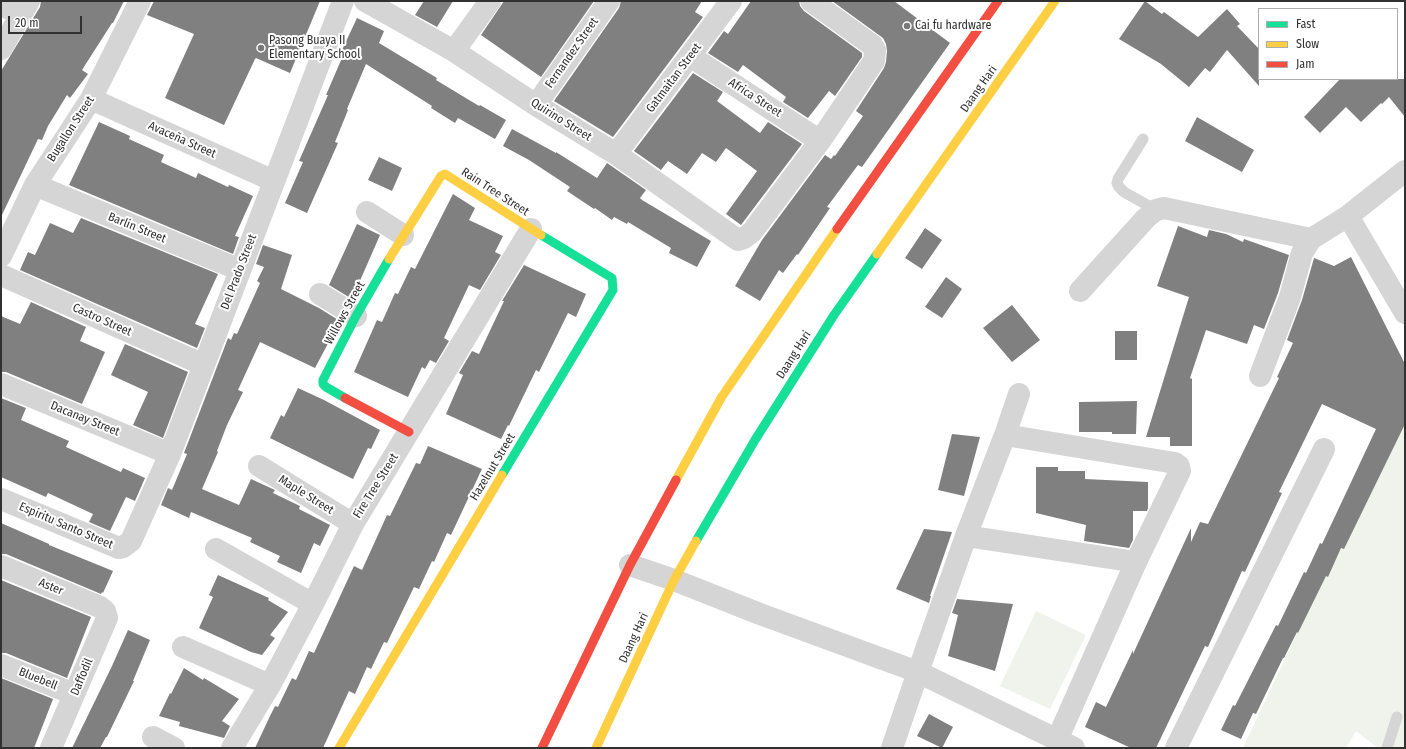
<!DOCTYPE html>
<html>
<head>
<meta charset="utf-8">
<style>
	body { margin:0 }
	#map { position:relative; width:1406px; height:749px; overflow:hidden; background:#fff; font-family:"Fira Sans Condensed",sans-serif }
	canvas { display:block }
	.frame { position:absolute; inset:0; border:2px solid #313131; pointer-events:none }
	.legend { position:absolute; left:1258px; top:8px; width:140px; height:72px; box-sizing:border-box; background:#fff; border:1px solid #adadad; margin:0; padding:5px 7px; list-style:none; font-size:12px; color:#313131 }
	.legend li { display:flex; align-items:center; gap:8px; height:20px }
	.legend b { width:20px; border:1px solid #adadad }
	.scale { position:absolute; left:8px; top:16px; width:74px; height:18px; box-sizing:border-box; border:2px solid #313131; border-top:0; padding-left:5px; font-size:12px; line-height:14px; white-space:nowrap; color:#313131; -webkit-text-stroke:3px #fff; paint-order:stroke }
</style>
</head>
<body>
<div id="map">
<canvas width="1406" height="749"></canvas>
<div class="frame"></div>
<ul class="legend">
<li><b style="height:5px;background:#16e098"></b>Fast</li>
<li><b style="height:5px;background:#ffcf43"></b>Slow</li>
<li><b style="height:5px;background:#f24e42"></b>Jam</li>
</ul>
<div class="scale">20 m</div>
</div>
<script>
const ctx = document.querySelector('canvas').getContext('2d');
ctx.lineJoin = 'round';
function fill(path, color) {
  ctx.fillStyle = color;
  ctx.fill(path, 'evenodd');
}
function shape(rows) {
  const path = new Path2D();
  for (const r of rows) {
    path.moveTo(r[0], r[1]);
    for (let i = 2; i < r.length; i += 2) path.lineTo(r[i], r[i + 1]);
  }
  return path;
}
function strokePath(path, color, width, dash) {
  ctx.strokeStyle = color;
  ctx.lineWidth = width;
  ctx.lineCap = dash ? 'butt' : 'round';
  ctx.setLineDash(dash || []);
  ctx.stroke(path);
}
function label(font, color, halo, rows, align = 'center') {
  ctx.font = font + ' "Fira Sans Condensed",sans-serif';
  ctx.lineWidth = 4;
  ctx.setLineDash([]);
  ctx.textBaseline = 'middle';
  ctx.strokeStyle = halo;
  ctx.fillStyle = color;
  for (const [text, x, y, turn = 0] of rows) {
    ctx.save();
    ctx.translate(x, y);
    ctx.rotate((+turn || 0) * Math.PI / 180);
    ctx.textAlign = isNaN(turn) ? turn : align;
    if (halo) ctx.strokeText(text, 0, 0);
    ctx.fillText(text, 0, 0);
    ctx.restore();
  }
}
const green = shape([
	[1405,420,1405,748,1378,748,1356,731,1346,748,1243,748,1390,435],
	[1036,611,1086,635,1050,709,1000,686]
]);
const building = shape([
	[41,1,124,1,113,23,112,23,82,70,88,74,70,98,67,95,48,126,42,140,38,139,1,217,1,71,40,7],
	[154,1,320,1,290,73,256,58,255,59,224,125,165,98,194,34,147,15],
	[424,1,453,1,437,27,415,15],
	[504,1,594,1,541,77,481,35],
	[621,1,702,1,695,12,703,17,613,137,554,101,619,8],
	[751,1,799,1,800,6,804,11,862,53,862,57,835,96,829,91,808,118,783,102,786,97,743,65,738,72,708,53,724,31,728,34],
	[832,1,894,1,950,43,862,167,858,165,827,207,830,208,798,255,797,254,783,273,779,270,760,301,735,286,762,240,825,155,831,159,834,155,835,156,863,116,856,111,884,68,886,62,887,51,886,44,883,38],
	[1145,1,1162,14,1164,12,1198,37,1227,9,1240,24,1237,26,1259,49,1259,86,1227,50,1210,72,1205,68,1189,87,1161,64,1119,39],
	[357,18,384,31,379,43,437,78,436,80,479,106,480,105,506,120,495,139,458,118,455,123,431,108,432,106,366,64,347,109,348,110,335,142,338,143,307,213,285,203,303,162,299,161,328,95,326,95,345,51,342,50],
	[693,73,723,92,717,101,760,133,768,122,802,144,741,225,726,214,757,171,726,148,716,162,702,153,687,174,668,161,661,170,634,151],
	[1340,79,1405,79,1405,117,1389,97,1382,104,1381,103,1361,122,1346,107,1320,133,1304,117],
	[1197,117,1254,150,1242,172,1185,141],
	[99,122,130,136,129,139,164,155,161,162,196,178,198,173,228,187,229,185,253,196,235,236,239,237,233,254,69,185],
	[512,129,556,153,556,152,597,178,607,163,646,190,640,198,642,200,711,241,697,267,669,253,671,248,628,222,627,224,614,217,612,220,595,208,594,209,567,191,570,187,529,160,503,146],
	[379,157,402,168,392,191,368,180],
	[453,194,475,208,469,220,503,236,495,252,501,255,480,290,469,285,444,338,449,341,436,363,430,360,425,369,422,367,408,397,354,372,377,320,382,322,395,293,398,294,411,267,415,269],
	[81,218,218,274,195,324,205,328,197,348,20,270,28,252,35,255,50,223,73,233],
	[357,224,380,235,352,299,329,285],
	[1178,226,1207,237,1209,230,1226,234,1243,242,1244,239,1289,255,1278,293,1264,329,1254,325,1247,344,1206,330,1190,378,1192,379,1192,446,1170,446,1170,437,1146,437,1189,297,1157,286],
	[925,228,942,240,922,269,905,258],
	[263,245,292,255,281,289,319,308,340,321,315,368,260,342,238,390,243,392,227,425,217,451,218,452,202,489,239,505,251,479,275,490,273,493,300,506,299,509,330,525,320,546,314,543,301,573,277,562,280,556,250,542,252,538,191,512,189,518,161,505,168,488,172,490,187,454,184,453,228,338,231,340,234,333,237,334,260,283,257,281,264,267,256,264],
	[1351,257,1405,364,1405,424,1344,549,1341,548,1328,577,1326,576,1298,633,1297,632,1284,658,1283,658,1256,714,1253,713,1241,739,1221,730,1233,705,1235,706,1276,625,1278,626,1304,572,1306,573,1320,543,1322,544,1376,429,1322,404,1279,492,1282,493,1245,572,1242,571,1208,647,1205,646,1156,748,1131,748,1085,727,1096,702,1106,707,1133,650,1133,654,1191,528,1191,542,1200,522,1208,524,1279,378,1277,377,1293,343,1287,340,1302,300,1314,258,1334,266],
	[524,265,586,294,576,317,568,313,539,372,536,370,509,426,508,425,501,439,446,414,463,375,459,373,472,351,479,354,504,301,502,301],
	[946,277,962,289,942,318,925,307],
	[31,302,86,327,80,341,105,352,82,404,6,372,1,372,1,316,20,324],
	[1012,305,1040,340,1012,362,983,328],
	[1115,331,1137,331,1137,360,1115,360],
	[125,344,188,372,163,438,133,425,148,392,111,375],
	[298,388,324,400,380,430,371,449,368,448,353,479,270,438,281,415,284,417],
	[1,398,26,408,21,420,69,441,66,447,121,472,123,468,145,478,135,501,126,497,110,531,89,522,93,514,48,493,46,497,1,477],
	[1137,401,1136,434,1112,434,1112,432,1079,432,1079,402],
	[952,434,980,437,964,496,938,490],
	[428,446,482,469,451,535,447,533,434,562,432,561,419,589,414,587,387,643,384,642,371,669,367,667,355,694,349,691,323,748,255,748,270,716,275,706,278,707,292,678,296,680,309,651,314,653,354,566,362,570,387,515,390,516,416,463,420,464],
	[1036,467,1058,467,1058,471,1085,471,1085,479,1148,482,1148,508,1147,511,1133,511,1133,540,1129,548,1084,541,1086,525,1036,513],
	[1,523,49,544,49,545,113,571,103,593,102,592,101,594,6,554,1,554],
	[924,529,952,532,930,596,931,596,929,603,896,589],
	[218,575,269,598,268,600,288,612,270,635,275,638,262,655,251,652,199,628,213,597,209,595],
	[1,580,91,617,67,678,6,653,1,653],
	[957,599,1013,604,995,671,948,656,958,615,952,613],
	[128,630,150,640,133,681,134,681,107,737,106,737,100,748,72,748,112,666],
	[184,668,203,680,204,678,239,699,222,721,230,726,224,738,179,726,180,722,159,716,170,693,171,694],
	[1,678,53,699,34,748,1,748],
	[929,714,953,727,942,748,917,736]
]);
const lane = shape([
	[1143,139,1118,179,1117,183,1119,187,1124,192,1156,210],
	[1387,748,1397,717]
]);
const street = shape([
	[365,1,454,51,536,105,616,154,738,240,744,238,752,232,820,141,874,61,875,50,872,45,811,1],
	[1,4,20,15],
	[1,49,29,1],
	[454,51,490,1],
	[690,56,820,141],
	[91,99,274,181],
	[536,105,609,1],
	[616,154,731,1],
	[35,185,240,270],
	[367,212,403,235],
	[1348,216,1405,313],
	[1,256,35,185,91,99,140,1],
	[1,275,204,365],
	[1080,291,1146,218,1156,210,1164,208,1311,239,1348,216,1405,171],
	[320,294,356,316],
	[1260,376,1290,297,1302,253,1311,239],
	[1,384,170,454],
	[1005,435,1175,463,1179,466,1180,471,1136,562,1057,740],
	[259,466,353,524],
	[1,499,119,548,123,547,131,541,170,454,343,1],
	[966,536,1136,562],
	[216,549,313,604],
	[630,565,674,580,760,614,918,672,1074,748],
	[1,566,100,607,105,611,107,618,51,748],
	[183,647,270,685],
	[1,665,74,694],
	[153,737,174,748],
	[232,748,270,685,313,604,353,524,531,229],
	[892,748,918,672,966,536,1005,435,1019,394],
	[1176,748,1324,449]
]);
const fast = shape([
	[345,398,326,387,323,384,323,380,356,316,389,259],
	[502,475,613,290,612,278,541,235],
	[696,541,755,440,834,315,877,254]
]);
const slow = shape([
	[877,254,1055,1],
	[389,259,441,176,445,174,541,235],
	[676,480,721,398,837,229],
	[339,748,502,475],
	[596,748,674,580,696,541]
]);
const jam = shape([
	[837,229,998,1],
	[345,398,409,432],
	[542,748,630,565,676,480]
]);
const markers = [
	[907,26,4,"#797979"],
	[261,48,4,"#797979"]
];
const poiNames = [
	["Cai fu hardware",915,26],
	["Pasong Buaya II",269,41],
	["Elementary School",269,55]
];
const streetNames = [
	["Fernandez Street",572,53,-55],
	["Gatmaitan Street",674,78,-53],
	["Daang Hari",979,89,-55],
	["Africa Street",755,98,33],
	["Quirino Street",561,120,32],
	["Bugallon Street",71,129,-57],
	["Avaceña Street",182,140,24],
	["Rain Tree Street",495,192,33],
	["Barlin Street",137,228,22],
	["Del Prado Street",239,272,-69],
	["Willows Street",345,313,-61],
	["Castro Street",102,320,24],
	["Daang Hari",794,355,-58],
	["Dacanay Street",85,419,22],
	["Hazelnut Street",493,467,-59],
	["Fire Tree Street",376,486,-58],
	["Maple Street",306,495,32],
	["Espiritu Santo Street",66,526,23],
	["Aster",51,587,22],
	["Daang Hari",634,638,-65],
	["Daffodil",82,677,-67],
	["Bluebell",38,679,22]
];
fill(green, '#f0f3ec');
fill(building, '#808080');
strokePath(lane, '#d5d5d5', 11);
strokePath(street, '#d5d5d5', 22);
strokePath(fast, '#16e098', 9);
strokePath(slow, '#ffcf43', 9);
strokePath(jam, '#f24e42', 9);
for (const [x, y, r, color] of markers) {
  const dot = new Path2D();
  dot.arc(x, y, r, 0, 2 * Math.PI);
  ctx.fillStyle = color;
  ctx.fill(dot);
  strokePath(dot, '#fff', 1.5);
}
label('12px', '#313131', '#fff', poiNames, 'left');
label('12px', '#313131', '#fff', streetNames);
</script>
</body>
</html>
